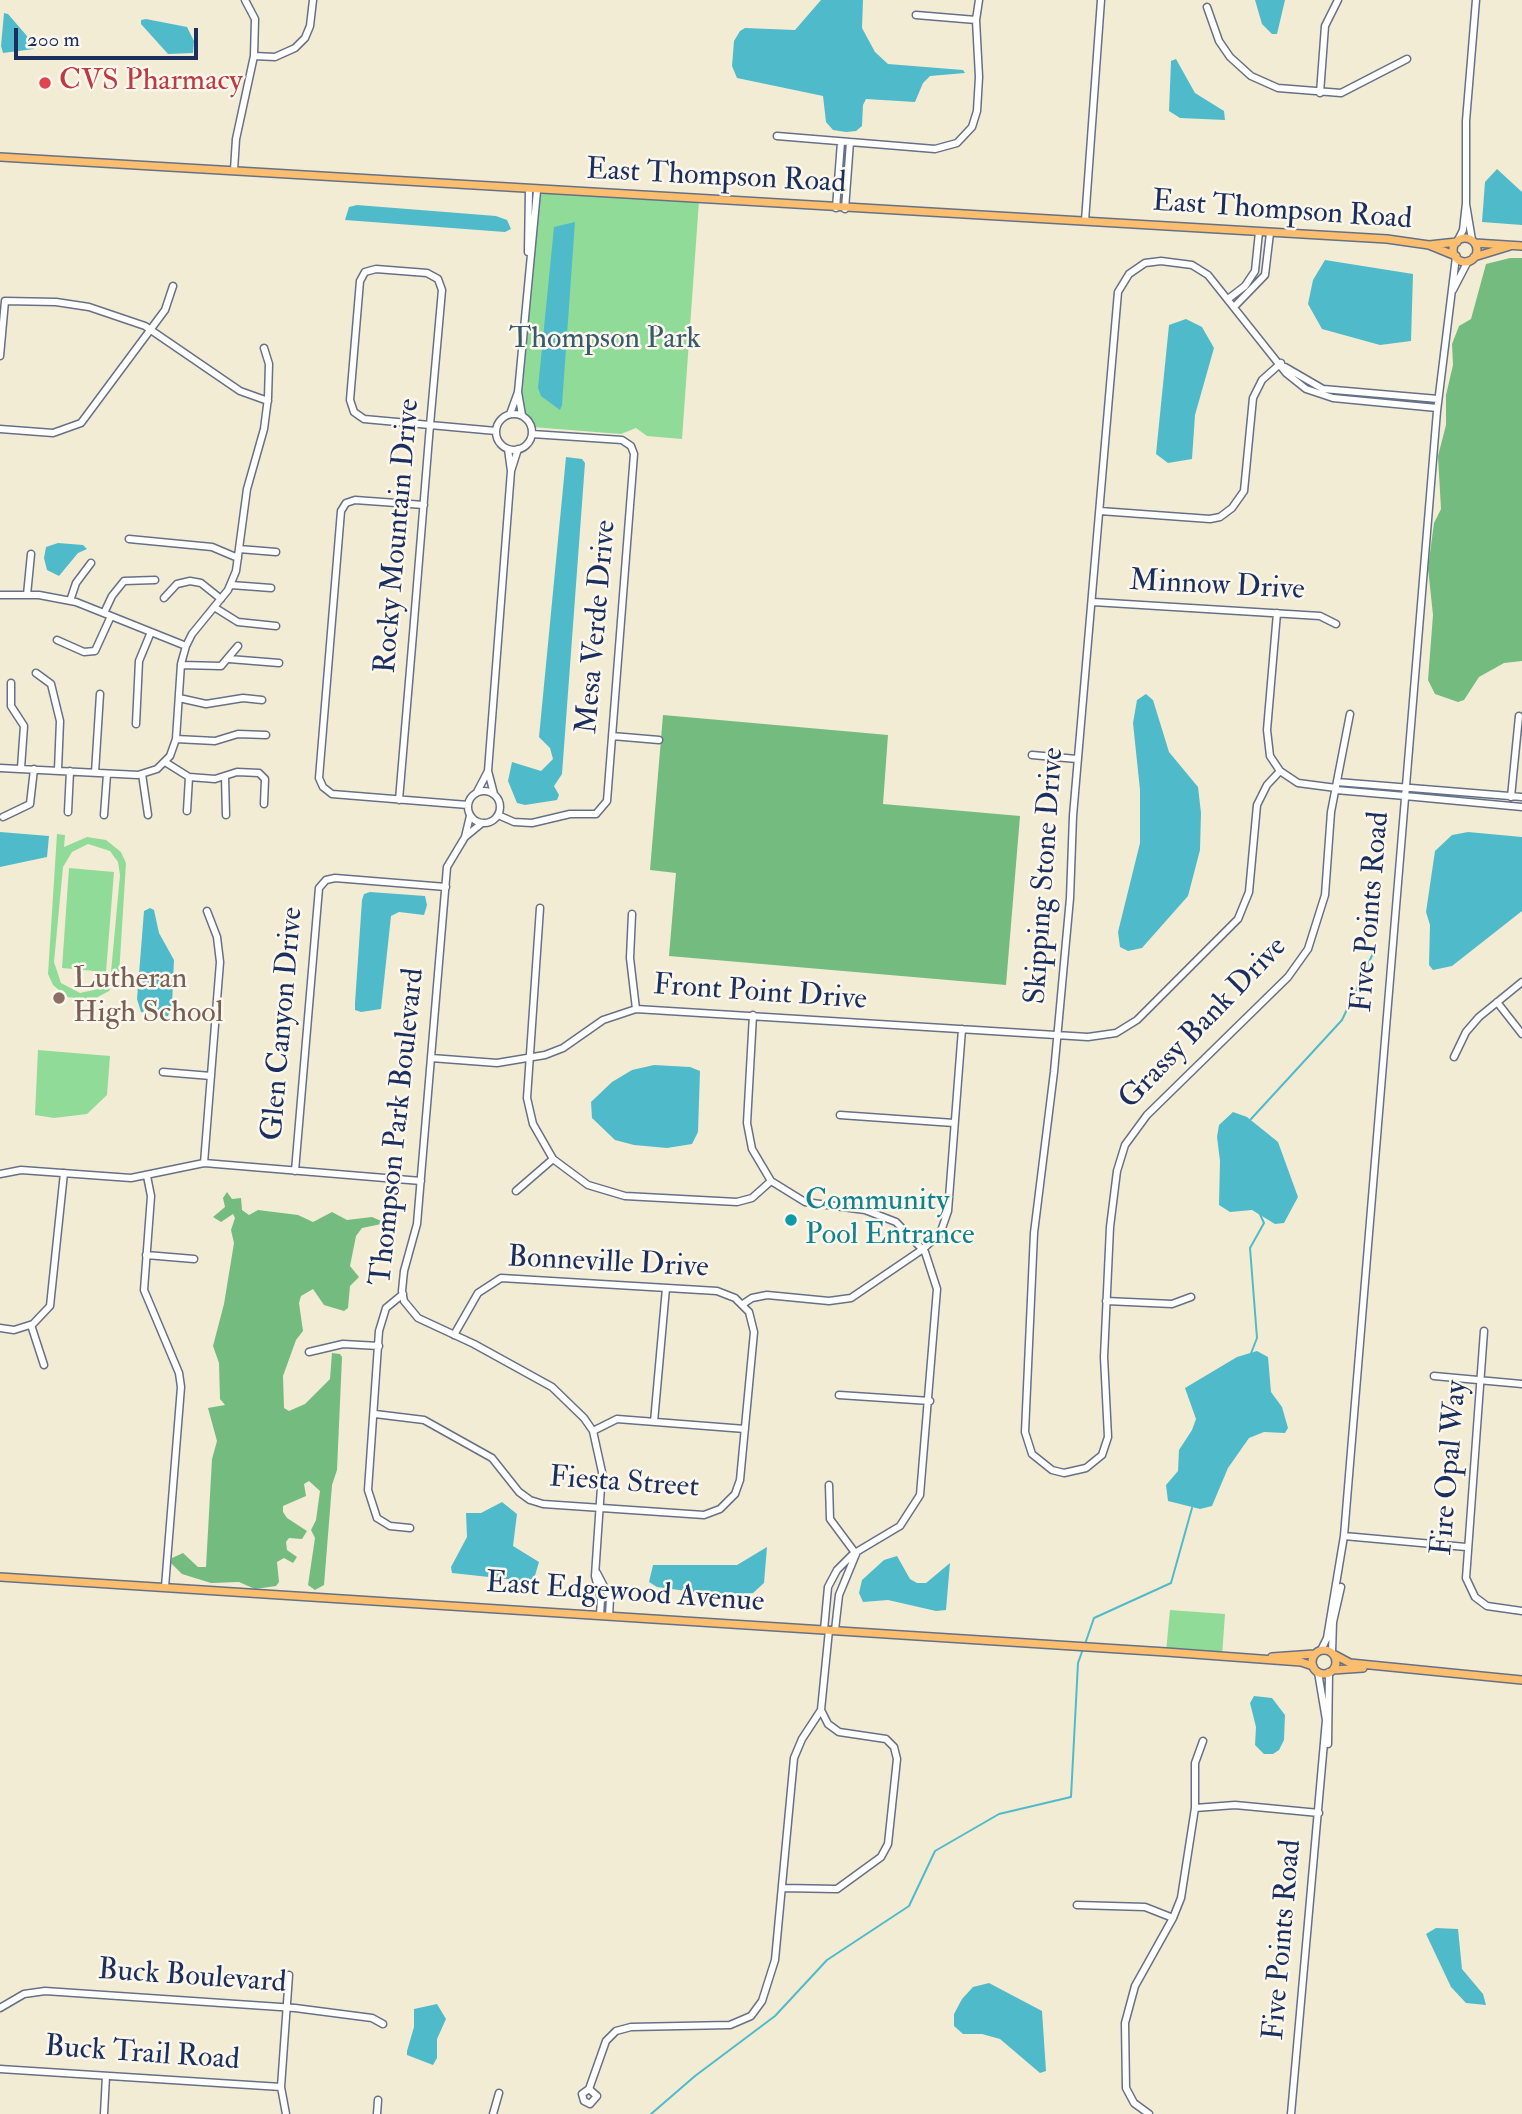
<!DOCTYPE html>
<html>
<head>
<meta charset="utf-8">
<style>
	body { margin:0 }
	#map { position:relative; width:1522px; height:2114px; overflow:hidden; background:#f2ecd5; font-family:"IM FELL Double Pica",serif }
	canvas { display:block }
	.scale { position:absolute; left:14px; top:28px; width:184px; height:32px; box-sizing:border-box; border:4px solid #1b2f5e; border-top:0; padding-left:9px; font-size:21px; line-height:24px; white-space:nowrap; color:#1b2f5e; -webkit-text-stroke:5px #fbf7ec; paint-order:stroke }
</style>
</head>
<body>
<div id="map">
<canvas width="1522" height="2114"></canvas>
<div class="scale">200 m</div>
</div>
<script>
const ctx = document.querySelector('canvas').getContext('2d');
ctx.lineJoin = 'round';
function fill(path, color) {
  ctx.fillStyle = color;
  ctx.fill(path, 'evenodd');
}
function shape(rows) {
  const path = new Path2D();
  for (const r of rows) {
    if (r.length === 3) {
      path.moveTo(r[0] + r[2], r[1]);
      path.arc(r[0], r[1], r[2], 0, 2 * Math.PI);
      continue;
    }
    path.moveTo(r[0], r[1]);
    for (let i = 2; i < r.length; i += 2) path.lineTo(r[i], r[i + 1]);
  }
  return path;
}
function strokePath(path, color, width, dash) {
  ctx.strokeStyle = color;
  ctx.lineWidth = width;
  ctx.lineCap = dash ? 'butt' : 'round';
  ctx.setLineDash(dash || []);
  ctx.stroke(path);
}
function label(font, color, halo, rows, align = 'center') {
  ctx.font = font + ' "IM FELL Double Pica",serif';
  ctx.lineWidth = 5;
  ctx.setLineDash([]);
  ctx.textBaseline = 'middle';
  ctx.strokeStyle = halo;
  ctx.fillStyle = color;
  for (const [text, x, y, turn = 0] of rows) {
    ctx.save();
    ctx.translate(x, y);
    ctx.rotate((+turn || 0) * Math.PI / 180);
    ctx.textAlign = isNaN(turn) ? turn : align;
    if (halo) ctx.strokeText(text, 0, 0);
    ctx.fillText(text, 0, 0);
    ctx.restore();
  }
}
const green = shape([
	[537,191,699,201,682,439,647,436,636,428,621,434,532,427,522,415,518,393],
	[57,834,65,835,64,847,87,837,106,840,121,852,126,863,119,975,109,991,92,1000,67,997,53,985,48,974],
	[88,844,110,851,118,862,120,875,111,972,98,989,80,993,61,983,54,962,63,867,72,852],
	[69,868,114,872,106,972,62,968],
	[38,1050,110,1056,107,1095,87,1114,54,1118,35,1115],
	[1170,1610,1225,1614,1222,1656,1166,1652]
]);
const forest = shape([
	[1510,258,1522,258,1522,661,1504,663,1479,677,1464,700,1458,702,1435,694,1428,680,1433,615,1428,568,1434,523,1441,509,1438,456,1446,425,1446,395,1453,365,1452,344,1459,326,1471,319,1486,264],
	[663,715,888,735,883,804,1020,816,1006,985,669,956,676,873,650,870],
	[227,1192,232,1199,241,1198,242,1210,249,1215,258,1210,298,1215,313,1222,332,1212,347,1220,372,1217,386,1223,362,1228,356,1236,350,1266,359,1277,350,1286,348,1308,344,1311,324,1305,313,1289,301,1296,299,1303,303,1331,296,1340,283,1376,284,1408,289,1411,305,1404,330,1379,332,1353,340,1354,342,1357,337,1470,332,1485,324,1585,315,1590,308,1585,315,1538,311,1530,316,1520,320,1491,309,1481,304,1484,306,1496,283,1506,283,1512,287,1518,307,1531,302,1539,289,1538,286,1542,287,1550,297,1557,293,1563,284,1558,277,1562,279,1582,276,1586,255,1589,239,1582,211,1583,182,1574,171,1563,172,1558,183,1553,198,1567,206,1567,212,1459,217,1441,208,1408,225,1405,220,1399,219,1363,213,1346,224,1304,234,1243,231,1230,235,1218,233,1214,221,1222,213,1217,225,1207,223,1198]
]);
const water = shape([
	[821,0,863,0,862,28,875,52,888,64,963,70,965,73,930,76,923,83,915,102,866,99,863,105,862,126,856,131,846,132,833,130,826,122,823,96,737,78,732,66,734,41,740,31,745,28,795,30],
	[1255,0,1285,0,1277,34,1272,34,1262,24],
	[4,13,8,14,33,43,34,49,3,53,1,46],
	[146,19,187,27,194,41,193,53,168,54,141,24,141,20],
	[1176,59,1195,93,1224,111,1225,120,1180,118,1169,111,1171,61],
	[1497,169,1522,192,1522,225,1482,222,1485,182],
	[357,205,496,216,507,220,511,229,505,232,345,220,349,207],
	[575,222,562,405,560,410,541,396,538,388,554,227],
	[1325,260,1413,274,1411,341,1380,345,1322,329,1308,304,1313,280],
	[1186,319,1202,327,1214,348,1195,415,1192,459,1168,463,1156,454,1169,325],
	[566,457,582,459,585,463,562,774,554,786,559,795,557,800,525,805,517,803,508,781,512,762,541,771,553,759,550,748,539,737],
	[58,543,83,545,87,549,78,553,59,576,47,570,44,558,46,547],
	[1146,694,1153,700,1169,752,1198,787,1201,813,1200,850,1188,896,1142,948,1128,951,1120,947,1118,932,1140,843,1140,790,1133,723,1137,700],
	[0,832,49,836,47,857,0,867],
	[1468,832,1522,837,1522,911,1452,966,1433,970,1429,965,1430,925,1426,912,1435,851,1452,835],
	[370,892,425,896,427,905,424,915,399,912,391,916,381,1009,361,1012,355,1010,355,1003,362,900,364,894],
	[150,908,154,910,159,933,174,960,172,1005,168,1016,161,1017,141,1012,137,999,144,911],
	[654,1065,690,1067,700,1071,698,1132,692,1144,667,1148,634,1145,615,1140,592,1118,591,1102,612,1082,632,1070],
	[1233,1112,1247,1117,1278,1142,1298,1197,1284,1223,1275,1224,1252,1210,1230,1212,1219,1205,1220,1161,1217,1137,1219,1125],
	[1257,1351,1268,1357,1271,1392,1282,1407,1288,1428,1285,1433,1264,1432,1249,1438,1228,1468,1212,1506,1200,1509,1168,1501,1166,1485,1178,1471,1179,1450,1192,1430,1196,1419,1185,1388,1237,1357],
	[502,1502,517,1514,513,1546,539,1562,534,1579,526,1581,452,1573,451,1567,467,1537,466,1513,481,1513],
	[767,1547,764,1583,753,1593,716,1595,657,1587,649,1582,653,1565,737,1565],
	[897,1556,910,1579,917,1583,926,1583,950,1563,946,1610,936,1611,888,1600,863,1602,859,1593,862,1580,884,1560],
	[1254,1696,1272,1698,1285,1715,1284,1740,1279,1750,1273,1754,1264,1754,1255,1745,1256,1727,1250,1703],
	[1436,1928,1458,1929,1462,1969,1483,1994,1486,2005,1466,2003,1451,1987,1426,1934],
	[989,1983,1042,2011,1046,2071,1040,2073,1000,2039,982,2034,963,2034,954,2026,954,2014,962,1999,973,1987],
	[437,2004,446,2019,437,2039,437,2058,433,2065,407,2055,407,2051,414,2027,414,2009]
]);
const stream = shape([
	[1251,1119,1342,1020,1376,947],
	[1250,1356,1257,1338,1250,1248,1264,1223,1258,1210],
	[1085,1644,1094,1618,1171,1583,1192,1508],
	[651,2114,695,2076,775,2016,827,1960,909,1906,935,1851,999,1814,1071,1797,1078,1663,1083,1649]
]);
const minor = shape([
	[1207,7,1219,41,1230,57,1251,76,1278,88,1341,93,1407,59],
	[916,15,976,20],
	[254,56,275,57,295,48,305,38,310,26,313,0],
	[1320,93,1325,26,1338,0],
	[777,136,935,149,957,143,972,127,977,111,979,77,976,20,979,0],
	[234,170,236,139,254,56,255,19,245,0],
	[1466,204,1472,240],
	[836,208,841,142],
	[845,209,850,142],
	[1085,221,1101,0],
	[1458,240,1463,230,1466,203,1466,121,1476,0],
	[528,252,529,190],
	[1453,290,1468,261],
	[1228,299,1245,286,1255,271,1259,232],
	[1234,307,1265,275,1270,233],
	[0,356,5,301,56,302,89,307,145,326,240,391,268,401],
	[1285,367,1323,389,1438,399],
	[518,392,537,191],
	[514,432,18],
	[510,414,518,392,522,415],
	[0,429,53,433,81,423,165,310,173,286],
	[508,449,511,471,518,449],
	[424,505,355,500,346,503,341,511,319,778,323,787,332,794,468,805],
	[1100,511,1210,519,1220,517,1232,508,1244,491,1253,398,1262,380,1281,363],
	[129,539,212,547,238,558],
	[239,549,276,552],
	[231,585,271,588],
	[0,595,39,595,76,602,186,646],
	[27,595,31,554],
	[164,598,177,584,190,581,201,583,221,599],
	[70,601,76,583,91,563],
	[1093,602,1320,616,1336,624],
	[214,607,238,622,276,626],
	[104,613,112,596,124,581,155,580],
	[1277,613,1267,730,1270,756,1280,771,1298,783,1336,788],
	[57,640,84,652,95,651,111,616],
	[229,659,279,663],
	[181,665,221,666,238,646],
	[36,673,51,684,60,721,58,770],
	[11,683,11,706,24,726,21,768],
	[179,698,206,704,243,698,262,700],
	[1350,714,1331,812,1325,895,1308,949,1288,977,1147,1115,1125,1145,1117,1171,1110,1227,1104,1357,1108,1437,1102,1455,1086,1468,1064,1473,1052,1470,1032,1454,1025,1432,1034,1233,1054,1072,1070,898,1073,816,1118,292,1129,274,1145,263,1161,261,1192,265,1208,275,1286,373,1306,389,1333,398,1437,408],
	[136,724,139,661,151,632],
	[612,736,659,740],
	[176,739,215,741,238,734,266,735],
	[1032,755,1077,759],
	[165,762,189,777,215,779,237,772,259,773,265,779,264,804],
	[0,768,138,775,157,769,170,756,176,739,181,664,186,646,192,634,228,590,236,571,247,489,264,429,268,398,269,364,264,348],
	[95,773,100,694],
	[142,774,148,815],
	[225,776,226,815],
	[1337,782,1522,797],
	[1336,790,1405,796],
	[484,807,16],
	[477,792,488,771],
	[494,794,488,771,511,471],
	[1405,796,1522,807],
	[1511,797,1519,716],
	[399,800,413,634,430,425,442,290,438,279,427,273,376,269,365,272,360,281,350,400,354,412,364,419,496,431],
	[187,811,189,777],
	[68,812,70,771],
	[104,815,107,774],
	[498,815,514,822,532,823,570,814,596,814,607,801,634,454,631,446,622,440,532,434],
	[3,817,30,804,34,769],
	[482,823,465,837,447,867,417,1224,404,1271,402,1291,404,1301,418,1318,474,1344,552,1387,584,1418,593,1431,602,1472,595,1576,601,1599,600,1615],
	[465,837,470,816],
	[540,908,527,1098,533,1124,553,1159,588,1185,625,1196,737,1202,752,1198,771,1181],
	[632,914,630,958,636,1009],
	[1497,1002,1522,1034],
	[753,1015,747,1123,752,1149,771,1181,805,1202,865,1210,896,1222,925,1252,937,1289,920,1495,900,1526,853,1554,837,1570,828,1587,824,1630],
	[1454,1057,1466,1032,1479,1017,1522,982],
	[431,1058,497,1063,545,1055,563,1048,603,1020,636,1009,1088,1037,1116,1033,1137,1020,1238,919,1249,892,1257,805,1267,785,1280,771],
	[163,1072,211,1076],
	[840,1115,954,1123],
	[204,1163,220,962,217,937,207,911],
	[295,1171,319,888,326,880,335,878,446,887],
	[0,1174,21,1170,131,1178,204,1163,421,1181],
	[147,1176,151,1196,144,1290,179,1373,181,1387,165,1587],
	[516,1191,553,1159],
	[146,1255,194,1259],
	[403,1294,386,1308,379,1331,368,1490,377,1518,390,1526,410,1528],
	[1106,1301,1172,1304,1191,1297],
	[743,1304,752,1298,767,1295,829,1301,851,1298,923,1249,940,1234,948,1211,962,1029],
	[31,1325,44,1365],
	[0,1328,14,1330,33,1324,50,1306,64,1173],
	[1484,1331,1466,1578,1475,1597,1487,1606,1522,1611],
	[309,1352,343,1344,379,1346],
	[1434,1376,1522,1384],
	[839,1395,930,1401],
	[375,1414,424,1420,492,1458,519,1492,530,1500,543,1504,704,1515,720,1509,735,1494,740,1480,754,1332,749,1312,735,1298,717,1291,501,1278,478,1293,454,1335],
	[654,1422,666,1288],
	[593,1431,617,1419,745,1429],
	[829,1485,830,1519,856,1554],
	[1344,1536,1466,1547],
	[597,1573,610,1598,609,1616],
	[835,1630,839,1595,856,1554],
	[1321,1650,1327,1638,1344,1536,1437,411,1456,257],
	[1332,1652,1333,1622,1341,1587],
	[1328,1744,1329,1672],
	[1195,1808,1235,1805,1319,1813],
	[782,1888,837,1889,881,1857,888,1844,897,1759,894,1747,886,1739,839,1732,828,1724,821,1710],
	[1077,1905,1145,1907,1173,1918],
	[0,2008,24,1994,45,1991,295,2008,372,2018,383,2024],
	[0,2069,281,2087],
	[589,2089,597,2096,590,2104,584,2101,582,2094,589,2089,606,2041,616,2031,631,2027,730,2025,751,2016,762,2001,775,1960,794,1758,802,1739,821,1710,829,1630],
	[104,2114,106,2076],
	[286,2114,281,2087,289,1975],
	[377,2114,378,2100],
	[493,2114,499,2093],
	[1149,2114,1134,2103,1126,2088,1125,2023,1135,1986,1173,1918,1181,1898,1195,1808,1195,1763,1203,1741],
	[1291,2114,1326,1720,1318,1672]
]);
const major = shape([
	[0,157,1387,239,1429,245,1457,242],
	[1465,250,12],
	[1475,243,1522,246],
	[1429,245,1456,256],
	[1474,257,1510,246],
	[0,1577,1166,1652,1301,1662,1313,1666],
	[1324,1662,12],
	[1335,1655,1350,1663,1522,1680],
	[1272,1657,1314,1654],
	[1333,1670,1363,1668]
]);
const markers = [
	[45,83,7,"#e0444e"],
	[59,998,7,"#8d6e63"],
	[791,1220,7,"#0f9aa8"]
];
const healthNames = [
	["CVS Pharmacy",59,83]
];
const streetNames = [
	["East Thompson Road",716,178,3],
	["East Thompson Road",1282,212,4],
	["Rocky Mountain Drive",399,536,-85],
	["Minnow Drive",1217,587,3],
	["Mesa Verde Drive",598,627,-85],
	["Skipping Stone Drive",1046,876,-86],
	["Five Points Road",1372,912,-85],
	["Front Point Drive",760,994,4],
	["Glen Canyon Drive",284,1024,-85],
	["Grassy Bank Drive",1204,1024,-46],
	["Thompson Park Boulevard",399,1127,-84],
	["Bonneville Drive",608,1264,3],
	["Fire Opal Way",1451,1468,-85],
	["Fiesta Street",624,1484,4],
	["East Edgewood Avenue",625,1594,4],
	["Five Points Road",1284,1940,-85],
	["Buck Boulevard",192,1978,4],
	["Buck Trail Road",142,2055,4]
];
const parkNames = [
	["Thompson Park",605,341]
];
const educationNames = [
	["Lutheran",73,981],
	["High School",73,1015]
];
const cultureNames = [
	["Community",805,1203],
	["Pool Entrance",805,1237]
];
fill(green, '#90db98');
fill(forest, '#74bb80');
fill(water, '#4fbbca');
strokePath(stream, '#4fbbca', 2);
strokePath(minor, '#667188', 9);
strokePath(major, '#667188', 10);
strokePath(minor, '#fff', 6);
strokePath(major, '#fbbd6e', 7);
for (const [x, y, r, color] of markers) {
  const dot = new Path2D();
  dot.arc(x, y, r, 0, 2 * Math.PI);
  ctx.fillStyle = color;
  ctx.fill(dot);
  strokePath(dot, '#fbf7ec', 2.5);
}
label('30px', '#be3a42', '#fbf7ec', healthNames, 'left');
label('30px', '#1b2f5e', '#fbf7ec', streetNames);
label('30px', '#385a6c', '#fbf7ec', parkNames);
label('30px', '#785e54', '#fbf7ec', educationNames, 'left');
label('30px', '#0d838f', '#fbf7ec', cultureNames, 'left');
</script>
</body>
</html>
